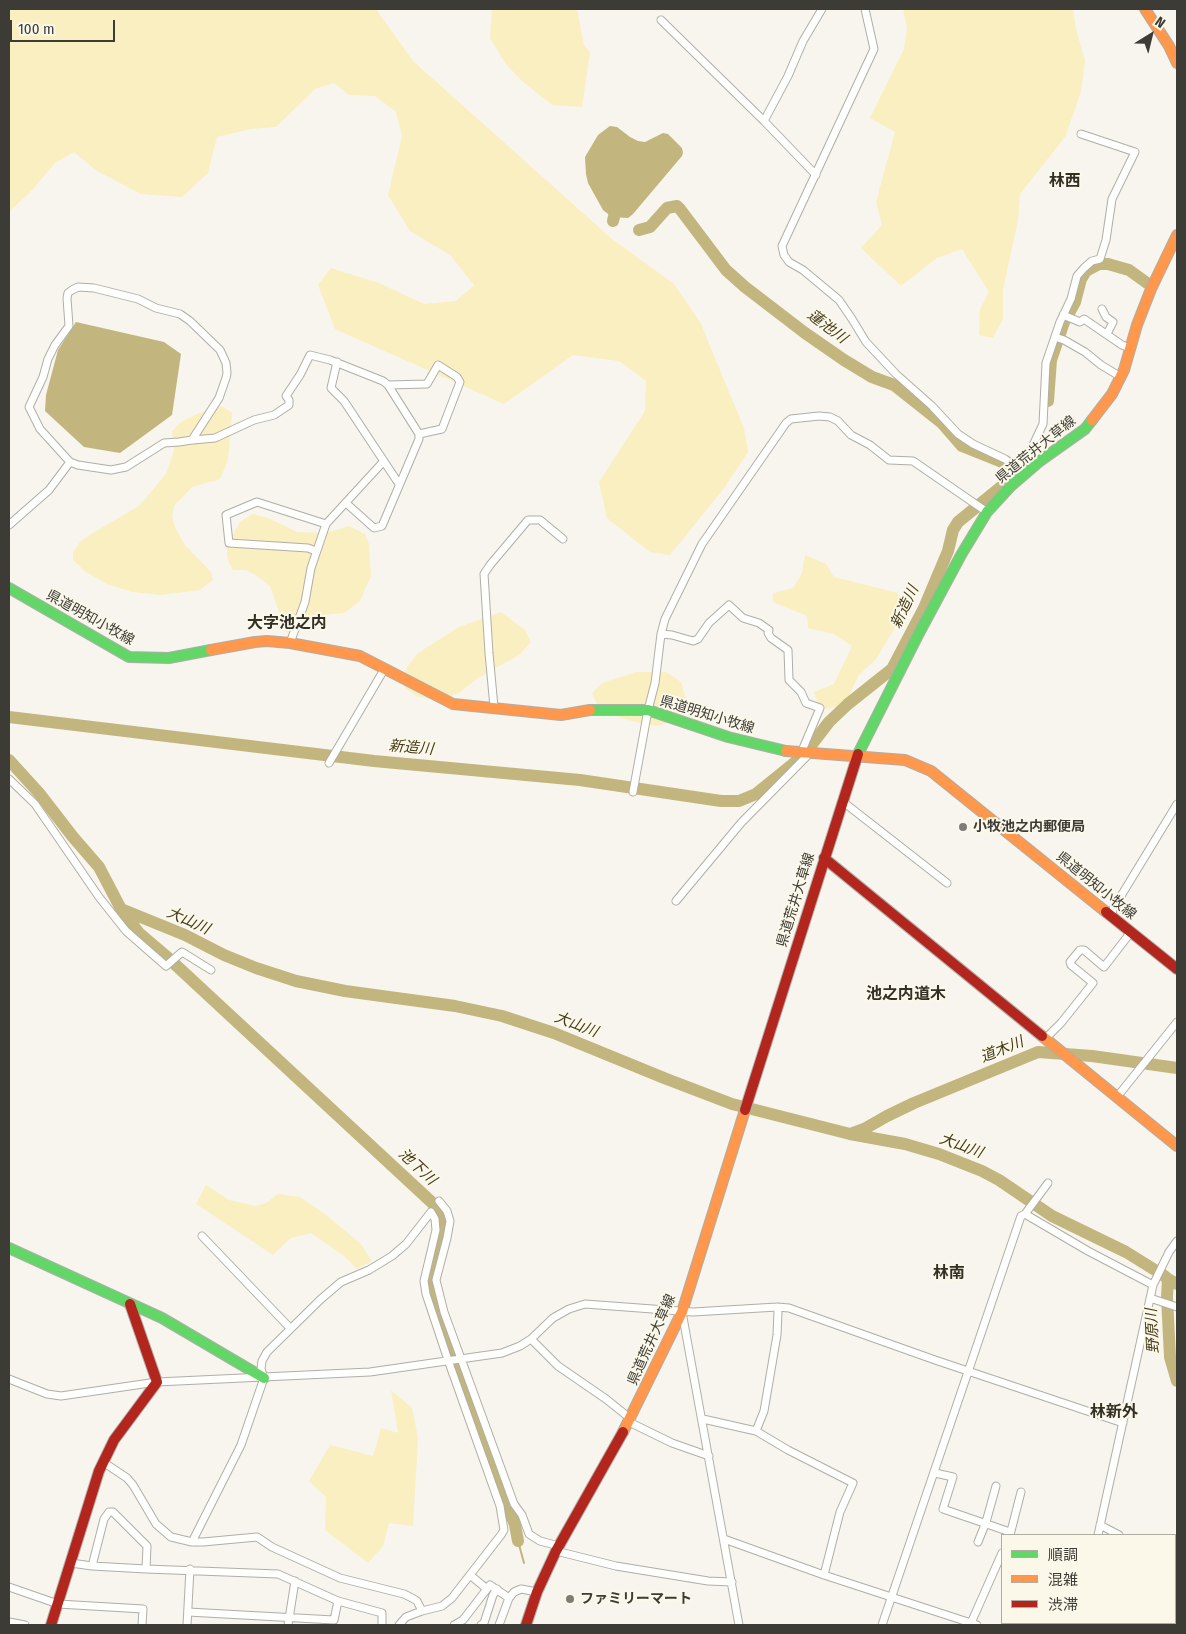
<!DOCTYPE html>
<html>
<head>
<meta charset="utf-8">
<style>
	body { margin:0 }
	#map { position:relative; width:1186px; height:1634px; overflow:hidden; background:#f7f5ee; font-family:"Fira Sans Condensed","Noto Sans JP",sans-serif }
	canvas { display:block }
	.frame { position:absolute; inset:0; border:10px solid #3c3b36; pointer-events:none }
	.legend { position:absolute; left:1001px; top:1534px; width:175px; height:90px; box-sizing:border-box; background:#fbf8ea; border:1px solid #afaca2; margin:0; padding:6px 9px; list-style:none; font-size:15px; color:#3c3b36 }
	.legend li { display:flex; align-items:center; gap:10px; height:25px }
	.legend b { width:25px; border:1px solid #afaca2 }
	.north { position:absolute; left:1126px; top:10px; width:50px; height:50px; -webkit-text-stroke:4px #fbf8ea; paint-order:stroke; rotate:36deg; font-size:14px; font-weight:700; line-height:20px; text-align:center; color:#3c3b36 }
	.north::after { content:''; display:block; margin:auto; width:18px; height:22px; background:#3c3b36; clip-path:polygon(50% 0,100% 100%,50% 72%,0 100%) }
	.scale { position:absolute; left:10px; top:20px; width:105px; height:22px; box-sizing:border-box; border:2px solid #3c3b36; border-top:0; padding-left:6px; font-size:15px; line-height:18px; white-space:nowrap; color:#3c3b36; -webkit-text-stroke:4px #fbf8ea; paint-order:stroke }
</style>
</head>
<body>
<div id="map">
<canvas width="1186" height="1634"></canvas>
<div class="frame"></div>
<ul class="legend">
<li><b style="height:6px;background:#63d668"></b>順調</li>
<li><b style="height:6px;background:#ff974d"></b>混雑</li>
<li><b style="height:6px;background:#b3261e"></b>渋滞</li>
</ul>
<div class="north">N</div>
<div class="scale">100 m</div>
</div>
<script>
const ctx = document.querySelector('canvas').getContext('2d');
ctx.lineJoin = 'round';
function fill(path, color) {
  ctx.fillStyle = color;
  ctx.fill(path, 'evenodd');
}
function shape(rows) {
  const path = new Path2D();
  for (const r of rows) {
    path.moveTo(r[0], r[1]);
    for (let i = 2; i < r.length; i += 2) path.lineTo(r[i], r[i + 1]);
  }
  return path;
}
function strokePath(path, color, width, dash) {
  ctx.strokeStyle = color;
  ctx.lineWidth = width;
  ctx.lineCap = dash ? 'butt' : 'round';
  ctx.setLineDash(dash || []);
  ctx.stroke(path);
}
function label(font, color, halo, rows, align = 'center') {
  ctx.font = font + ' "Fira Sans Condensed","Noto Sans JP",sans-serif';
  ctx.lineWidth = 4;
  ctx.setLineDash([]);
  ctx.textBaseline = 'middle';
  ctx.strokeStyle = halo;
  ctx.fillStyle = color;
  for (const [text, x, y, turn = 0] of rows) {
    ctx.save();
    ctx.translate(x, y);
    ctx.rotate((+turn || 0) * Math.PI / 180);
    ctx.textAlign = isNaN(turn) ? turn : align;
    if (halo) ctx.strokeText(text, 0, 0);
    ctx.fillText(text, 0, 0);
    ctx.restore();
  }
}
const green = shape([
	[9,9,376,9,413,61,612,239,674,284,700,322,744,428,748,452,725,487,670,555,650,552,607,518,599,482,645,411,646,381,619,361,573,355,504,404,335,329,318,285,331,268,379,283,424,304,456,301,474,285,450,255,410,231,388,195,402,136,396,112,375,96,349,95,334,83,315,89,276,127,250,129,217,137,208,173,182,197,141,194,97,171,74,152,55,163,33,189,9,212],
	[492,9,577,9,584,45,590,52,582,107,552,105,522,81,505,63,490,38],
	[903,9,1073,9,1076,29,1085,61,1081,92,1065,137,1020,194,1018,220,1003,290,1003,319,993,338,979,335,980,309,989,292,962,249,937,258,901,286,861,248,882,225,876,202,895,132,870,118,904,49,907,27],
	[222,406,232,413,228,460,220,479,192,487,174,506,172,517,176,529,185,545,211,572,213,580,200,590,161,595,132,592,107,584,86,572,73,560,73,552,80,542,91,534,139,506,166,474,174,451,172,431,181,422,199,413],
	[253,514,268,518,297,532,325,533,349,526,365,534,369,544,371,576,360,601,344,613,310,616,299,624,290,635,286,632,270,586,256,575,246,570,233,570,229,563,227,555,228,538,230,539,241,521],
	[805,555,826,564,834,577,898,593,905,611,876,659,858,676,848,698,836,707,825,709,818,704,814,692,834,684,852,646,834,634,808,628,807,616,773,602,773,593,793,588,802,573],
	[501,612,525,630,531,642,519,655,478,678,459,693,438,700,418,697,405,688,402,682,407,667,418,653,459,627],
	[636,672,666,672,681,682,687,704,671,722,655,726,628,720,600,710,592,693,602,683],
	[206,1185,229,1200,255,1206,266,1203,278,1194,300,1197,325,1214,361,1244,372,1261,357,1269,344,1256,311,1233,291,1238,273,1255,196,1204],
	[391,1390,412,1408,418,1438,413,1526,389,1523,383,1546,368,1563,325,1530,326,1497,309,1481,330,1445,373,1456,381,1428,398,1433]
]);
const water = shape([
	[610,126,617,127,630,137,638,141,645,142,663,133,668,134,682,148,683,153,682,156,633,214,628,218,612,217,603,210,588,183,586,174,585,157,598,135],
	[76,322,164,342,181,354,172,415,120,453,84,447,45,411,46,395,58,350]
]);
const stream = shape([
	[518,1541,524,1563]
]);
const river = shape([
	[613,221,618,200],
	[639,230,650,227,667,208,677,206,680,209,726,270,745,287,805,333,844,360,872,377,894,385,942,423,962,446,1002,462,1017,474],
	[1048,401,1051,360,1064,322,1075,302,1081,279,1086,271,1099,264,1108,264,1129,270,1147,283],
	[9,717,374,761,580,780,721,801,739,801,756,794,798,760],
	[809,748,829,722,848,704,892,669,924,608,948,551,953,530,958,522,1017,474],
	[9,760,39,793,73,837,99,867,121,909,139,933,166,956,440,1210,443,1218,442,1230,431,1264,431,1293,515,1525,518,1541],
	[121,909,185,935,224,955,256,968,296,981,345,991,455,1006,502,1016,554,1033,664,1078,732,1104,850,1134,905,1144,939,1154,982,1171,999,1180,1052,1216,1126,1252,1163,1275,1168,1279,1177,1284],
	[850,1134,866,1128,887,1116,914,1103,1038,1052,1092,1056,1177,1068],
	[1168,1279,1167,1297,1170,1357,1177,1381]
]);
const street = shape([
	[865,9,874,49,782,246,784,255,789,262,803,270,839,300,852,319,866,342,896,374,932,406,958,434,973,444,1005,459,1026,474],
	[661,20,764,121,816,175],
	[764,121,788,76,803,41,822,9],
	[1102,309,1106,317,1113,322,1107,334],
	[1063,315,1080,322,1084,319,1122,345,1130,348],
	[1055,337,1064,340,1085,352,1101,365,1121,377],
	[337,362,331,388,344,401,399,484],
	[388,385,427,384,438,365,457,377,460,382,442,429,419,434],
	[192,440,219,398,226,378,227,373,226,363,220,350,190,321,180,314,156,308,138,299,94,288,78,287,72,290,68,293,67,298,69,326,55,345,48,359,43,377,29,407,40,429,70,462,78,465,111,470,126,467,164,443,179,442,192,440,193,440,215,438,254,420,274,415,289,405,289,400,286,396,300,375,310,355,330,360,383,381,388,385,419,434,419,439,382,526,374,528,346,503],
	[1019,468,1026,460,1043,424,1046,363,1060,322,1071,299,1077,276,1084,268,1092,261,1100,259,1106,240,1112,199,1135,152,1081,134],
	[9,525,49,490,70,462],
	[316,551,308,548,229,543,226,515,257,502,326,524],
	[661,634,672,635,693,641,698,639,709,623,729,605,743,618,759,623,769,630,768,633,771,638,788,650,789,680,801,692,806,703,820,708,801,753],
	[290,643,305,602,311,568,326,524,383,462],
	[494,707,489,653,484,574,490,565,528,520,540,520,563,539],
	[329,763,385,668],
	[9,779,35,804,99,897,126,931,166,966,182,952,211,970],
	[633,792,648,710,655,683,661,634,665,619,702,544,786,423,791,419,819,416,830,417,838,421,851,435,870,445,889,460,913,461,987,512],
	[842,801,947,883],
	[676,901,741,823,809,754],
	[1112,915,1113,909,1177,804],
	[1045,1039,1061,1023,1093,983,1071,965,1070,962,1080,950,1084,950,1104,967,1131,932],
	[1117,1097,1177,1022],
	[439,1201,447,1211,450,1221,447,1238,436,1280,444,1312,514,1504,522,1515,529,1534,540,1541,559,1546],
	[1025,1214,1088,1251,1153,1285],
	[202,1236,290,1328],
	[1150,1298,1177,1307],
	[682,1312,739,1625],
	[531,1339,558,1366,606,1399,631,1419],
	[9,1379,47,1394,61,1396,157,1382,370,1372,502,1353,520,1346,531,1339,553,1318,569,1309,585,1304,693,1312,777,1307,789,1308,935,1360,1123,1423],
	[703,1419,756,1431,764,1411,777,1335,778,1312,777,1307],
	[629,1422,672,1443,709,1456],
	[756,1431,788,1450,853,1483,840,1512,824,1575],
	[103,1462,127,1478,133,1485,156,1524,171,1537,192,1542,203,1542,257,1537,272,1547,340,1578,404,1594,412,1598,417,1601,422,1611],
	[935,1473,953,1477,943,1509,1010,1532],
	[1100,1525,1119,1535],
	[1010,1535,1021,1492],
	[1098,1535,1153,1285,1169,1252,1177,1241],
	[724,1539,824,1575,977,1625],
	[192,1542,241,1445,264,1378,261,1369,262,1361,267,1352,321,1299,341,1282,369,1270,392,1256,406,1244,431,1212,435,1219,436,1230,424,1281,426,1294,448,1360,500,1506,504,1530,501,1535,452,1598,442,1606,422,1611,406,1617,399,1625],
	[978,1542,986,1522,996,1486],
	[556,1551,616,1566,708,1581,732,1582],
	[1175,1552,1177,1553],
	[71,1563,92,1566,146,1569,278,1574,338,1601,382,1613,382,1625],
	[92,1566,104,1519,109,1512,113,1512,147,1546,146,1569],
	[470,1575,487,1589],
	[9,1587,58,1604,143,1609,142,1625],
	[188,1612,334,1620,338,1601],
	[9,1622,25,1625],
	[971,1623,1002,1553],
	[1155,1623,1166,1625],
	[187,1625,190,1569],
	[288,1625,295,1581],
	[454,1625,463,1620,490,1585,509,1598],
	[481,1625,484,1623,493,1595,497,1589],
	[499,1625,509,1598,514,1592,521,1589,537,1592],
	[882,1625,1021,1216,1025,1214,1048,1183],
	[1078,1625,1078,1623],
	[1098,1625,1099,1623]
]);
const fast = shape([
	[9,588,129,657,169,658,211,650],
	[590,710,648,710,728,737,786,751],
	[858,754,917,637,961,555,987,512,1011,486,1040,461,1085,429,1092,420],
	[9,1248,162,1318,264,1378]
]);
const slow = shape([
	[1145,9,1169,46,1177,63],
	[1092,420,1112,394,1124,370,1137,325,1151,289,1177,235],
	[211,650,255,642,267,641,290,643,360,656,453,704,561,715,590,710],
	[786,751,905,760,931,771,1106,912],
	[1042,1036,1177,1146],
	[623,1432,682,1312,745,1110]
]);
const jam = shape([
	[824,858,1042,1036],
	[1106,912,1177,969],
	[745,1110,858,754],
	[51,1625,99,1471,114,1440,157,1382,130,1304],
	[526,1625,537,1592,556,1551,623,1432]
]);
const markers = [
	[963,827,5,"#7d7c76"],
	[570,1599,5,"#7d7c76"]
];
const streetNames = [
	["県道荒井大草線",1036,450,-39],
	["県道明知小牧線",90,618,29],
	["県道明知小牧線",707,715,17],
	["県道明知小牧線",1096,886,39],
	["県道荒井大草線",796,900,-73],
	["県道荒井大草線",652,1340,-66]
];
const poiNames = [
	["小牧池之内郵便局",973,827],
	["ファミリーマート",580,1599]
];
const waterNames = [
	["蓮池川",827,327,37],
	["新造川",905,607,-65],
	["新造川",411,748,5],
	["大山川",188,921,24],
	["大山川",576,1025,21],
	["道木川",1002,1050,-22],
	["大山川",961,1146,20],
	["池下川",417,1167,43],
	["野原川",1153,1331,-93]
];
const quarterNames = [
	["林西",1065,182],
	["大字池之内",287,624],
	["池之内道木",906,995],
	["林南",949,1274],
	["林新外",1114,1413]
];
fill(green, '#faefc1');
fill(water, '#c2b57d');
strokePath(stream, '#c2b57d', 2);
strokePath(river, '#c2b57d', 12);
strokePath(street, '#afaea8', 9);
strokePath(fast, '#afaea8', 12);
strokePath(slow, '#afaea8', 12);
strokePath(jam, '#afaea8', 12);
strokePath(street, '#fefefc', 7);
strokePath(fast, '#63d668', 10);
strokePath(slow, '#ff974d', 10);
strokePath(jam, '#b3261e', 10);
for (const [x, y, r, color] of markers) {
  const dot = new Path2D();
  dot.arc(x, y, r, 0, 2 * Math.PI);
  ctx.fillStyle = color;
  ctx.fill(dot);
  strokePath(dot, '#fbf8ea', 2);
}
label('14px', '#3c3b36', '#fbf8ea', streetNames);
label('bold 14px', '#3c3b36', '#fbf8ea', poiNames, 'left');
label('italic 15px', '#443b19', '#fbf8ea', waterNames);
label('bold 16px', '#322f25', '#fbf8ea', quarterNames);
</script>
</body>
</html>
